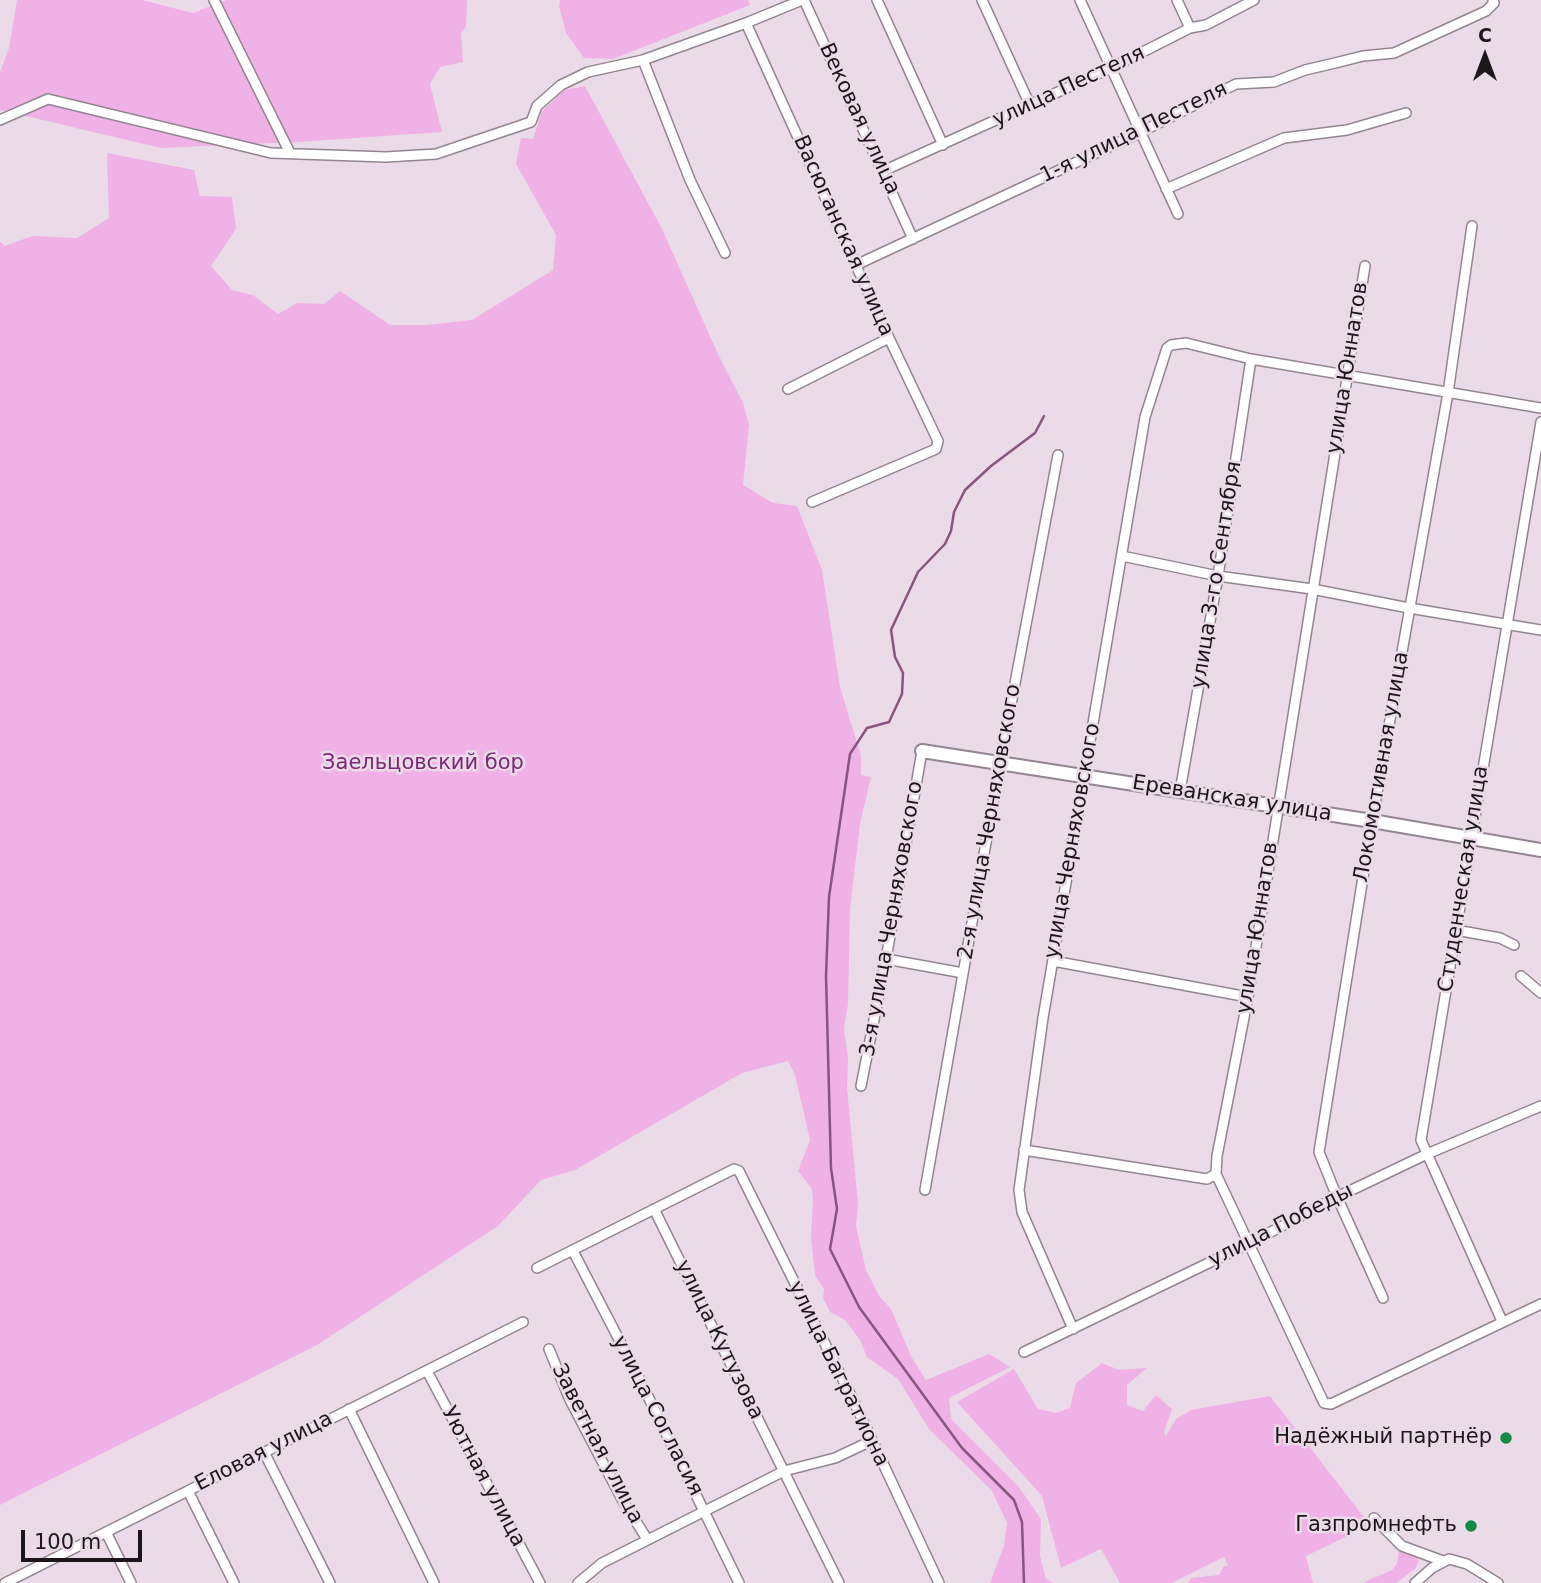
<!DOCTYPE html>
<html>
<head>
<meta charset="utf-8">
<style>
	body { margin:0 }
	#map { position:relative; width:1541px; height:1583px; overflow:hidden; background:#ebdbe8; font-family:"DejaVu Sans",sans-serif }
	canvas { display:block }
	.north { position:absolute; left:1450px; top:21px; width:70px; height:70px; -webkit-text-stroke:5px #ebdbe8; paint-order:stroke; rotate:0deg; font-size:19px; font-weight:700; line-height:28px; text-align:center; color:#1c161b }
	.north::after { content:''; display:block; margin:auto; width:24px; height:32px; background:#1c161b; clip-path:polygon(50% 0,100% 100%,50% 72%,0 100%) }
	.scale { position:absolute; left:21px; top:1530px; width:121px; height:32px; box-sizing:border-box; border:4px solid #1c161b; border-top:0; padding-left:9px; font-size:21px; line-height:24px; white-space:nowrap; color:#1c161b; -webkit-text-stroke:5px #ebdbe8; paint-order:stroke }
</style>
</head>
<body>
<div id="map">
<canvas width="1541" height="1583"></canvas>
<div class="north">С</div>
<div class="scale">100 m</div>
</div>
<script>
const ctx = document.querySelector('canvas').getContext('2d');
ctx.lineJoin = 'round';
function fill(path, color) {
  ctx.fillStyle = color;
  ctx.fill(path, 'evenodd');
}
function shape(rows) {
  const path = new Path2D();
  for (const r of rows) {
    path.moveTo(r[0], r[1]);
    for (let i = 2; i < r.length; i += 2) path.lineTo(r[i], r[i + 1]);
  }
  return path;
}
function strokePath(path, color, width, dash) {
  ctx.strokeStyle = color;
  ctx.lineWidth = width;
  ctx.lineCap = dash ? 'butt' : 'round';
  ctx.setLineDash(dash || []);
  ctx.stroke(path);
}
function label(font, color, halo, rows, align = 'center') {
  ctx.font = font + ' "DejaVu Sans",sans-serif';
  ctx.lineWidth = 5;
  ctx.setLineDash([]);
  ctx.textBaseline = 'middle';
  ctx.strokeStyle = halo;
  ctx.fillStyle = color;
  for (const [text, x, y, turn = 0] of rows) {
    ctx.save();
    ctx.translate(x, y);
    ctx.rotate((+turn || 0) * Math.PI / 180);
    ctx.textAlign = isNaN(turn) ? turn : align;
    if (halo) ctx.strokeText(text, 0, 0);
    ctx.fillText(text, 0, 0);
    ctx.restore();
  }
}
const green = shape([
	[17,0,142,0,193,13,226,0,467,0,466,27,461,32,463,62,440,67,430,84,442,132,298,142,161,148,0,110,0,72,9,48],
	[560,0,748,0,750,5,613,59,584,58,566,33,559,6],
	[585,86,661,227,719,356,743,403,749,425,743,485,773,503,797,506,822,570,840,687,861,756,861,775,871,777,860,824,850,909,848,1004,844,1029,848,1058,847,1088,858,1203,856,1226,866,1270,879,1296,891,1309,912,1358,926,1380,989,1354,1010,1367,949,1398,951,1419,1019,1487,1041,1519,1040,1556,1046,1579,1053,1583,990,1583,1004,1546,1007,1523,992,1491,929,1429,898,1379,867,1357,860,1340,845,1320,830,1312,823,1298,824,1289,815,1275,811,1237,813,1201,812,1189,798,1171,810,1140,795,1075,788,1061,742,1073,575,1170,541,1180,498,1226,317,1345,0,1505,0,242,5,246,32,236,77,238,109,218,107,153,194,170,200,196,232,197,236,229,211,266,232,290,253,295,278,314,297,303,324,304,340,291,390,325,426,325,472,320,553,270,556,235,516,164,521,138,533,139,542,111,565,90],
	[1102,1363,1119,1370,1147,1368,1127,1385,1127,1405,1143,1411,1156,1395,1172,1409,1164,1432,1166,1436,1176,1419,1191,1410,1270,1396,1370,1525,1306,1556,1313,1583,1188,1583,1191,1578,1219,1575,1224,1566,1228,1566,1224,1557,1172,1583,1120,1583,1101,1549,1061,1568,1042,1496,957,1402,1014,1369,1038,1409,1056,1413,1070,1408,1076,1383],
	[1399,1549,1408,1550,1419,1561,1415,1569,1396,1583,1362,1583,1392,1570,1397,1564]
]);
const stream = shape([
	[1024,1583,1022,1522,1014,1500,962,1448,859,1307,830,1249,837,1209,831,1168,826,976,829,897,850,754,867,728,889,722,902,694,903,673,895,657,891,630,918,572,945,544,951,531,954,512,965,490,991,466,1035,433,1044,416]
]);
const street = shape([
	[214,0,290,153],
	[804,0,913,239],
	[877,0,943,145],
	[982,0,1030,105],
	[1080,0,1178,214],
	[1177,0,1190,28],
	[746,23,889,338,938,441,936,449,812,502],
	[643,60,690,180,725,253],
	[0,120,48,99,271,153,386,157,436,154,531,122,537,106,561,85,588,72,643,60,746,23,802,0],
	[883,171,1111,68,1190,28,1206,25,1254,0],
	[1166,189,1284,138,1347,130,1406,113],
	[856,265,1141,132,1236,84,1274,82,1305,70,1335,63,1363,56,1394,53,1486,11,1494,3,1493,0],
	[1365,266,1248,997,1217,1156,1216,1174,1324,1403,1331,1404,1541,1304],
	[788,389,889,338],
	[1122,556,1218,576,1312,589,1409,608,1541,630],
	[1180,791,1218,576,1251,359],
	[1456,930,1500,938,1514,945],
	[886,959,963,973],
	[1053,961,1248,997],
	[1521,976,1541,993],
	[861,1086,886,959,922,751],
	[1024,1150,1207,1179,1216,1174],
	[925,1190,1000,763,1058,455],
	[654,1209,839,1583],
	[573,1251,639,1378,739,1583],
	[537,1268,734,1169,739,1171,858,1410,939,1583],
	[1383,1298,1337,1197,1319,1152,1372,821,1448,393,1472,226],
	[1502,1321,1421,1140,1541,422],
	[1073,1329,1022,1212,1019,1190,1043,1018,1145,417,1167,348,1171,345,1186,343,1251,359,1541,408],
	[549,1349,570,1400,623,1501,647,1539],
	[1024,1352,1250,1243,1337,1197,1427,1154,1541,1106],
	[427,1371,540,1583],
	[349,1409,434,1583],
	[264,1452,330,1583],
	[188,1491,234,1583],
	[1374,1518,1402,1546,1443,1561],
	[106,1532,131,1583],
	[5,1583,523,1322],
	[578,1583,602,1563,784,1471,835,1458,871,1441],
	[1415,1583,1432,1568,1449,1559,1467,1564,1498,1583]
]);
const secondary = shape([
	[922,751,1372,821,1541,850]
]);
const markers = [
	[1506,1438,7,"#108a45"],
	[1471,1526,7,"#108a45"]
];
const streetNames = [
	["улица Пестеля",1069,87,-25],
	["Вековая улица",859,119,65],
	["1-я улица Пестеля",1134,133,-26],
	["Васюганская улица",843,236,66],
	["улица Юннатов",1348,368,-81],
	["улица 3-го Сентября",1217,575,-81],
	["Локомотивная улица",1382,767,-80],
	["Ереванская улица",1232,799,9],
	["2-я улица Черняховского",990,822,-80],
	["улица Черняховского",1073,841,-80],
	["Студенческая улица",1464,879,-81],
	["3-я улица Черняховского",892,919,-80],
	["улица Юннатов",1258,928,-81],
	["улица Победы",1281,1226,-27],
	["улица Кутузова",719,1340,64],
	["улица Багратиона",838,1374,64],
	["улица Согласия",657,1416,63],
	["Заветная улица",597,1444,63],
	["Еловая улица",264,1452,-27],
	["Уютная улица",483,1477,62]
];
const parkNames = [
	["Заельцовский бор",423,764]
];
const poiNames = [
	["Надёжный партнёр",1492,1438],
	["Газпромнефть",1457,1526]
];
fill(green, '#f0b1e7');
strokePath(stream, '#875580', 2.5);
strokePath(street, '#928590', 12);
strokePath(secondary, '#928590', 16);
strokePath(street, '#fff', 9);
strokePath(secondary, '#fff', 12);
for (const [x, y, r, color] of markers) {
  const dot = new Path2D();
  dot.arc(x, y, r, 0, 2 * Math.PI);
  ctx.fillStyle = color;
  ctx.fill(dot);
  strokePath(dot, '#ebdbe8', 2.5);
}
label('21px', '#1c161b', '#ebdbe8', streetNames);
label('21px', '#7c2975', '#ebdbe8', parkNames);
label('21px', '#1c161b', '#ebdbe8', poiNames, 'right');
</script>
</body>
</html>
